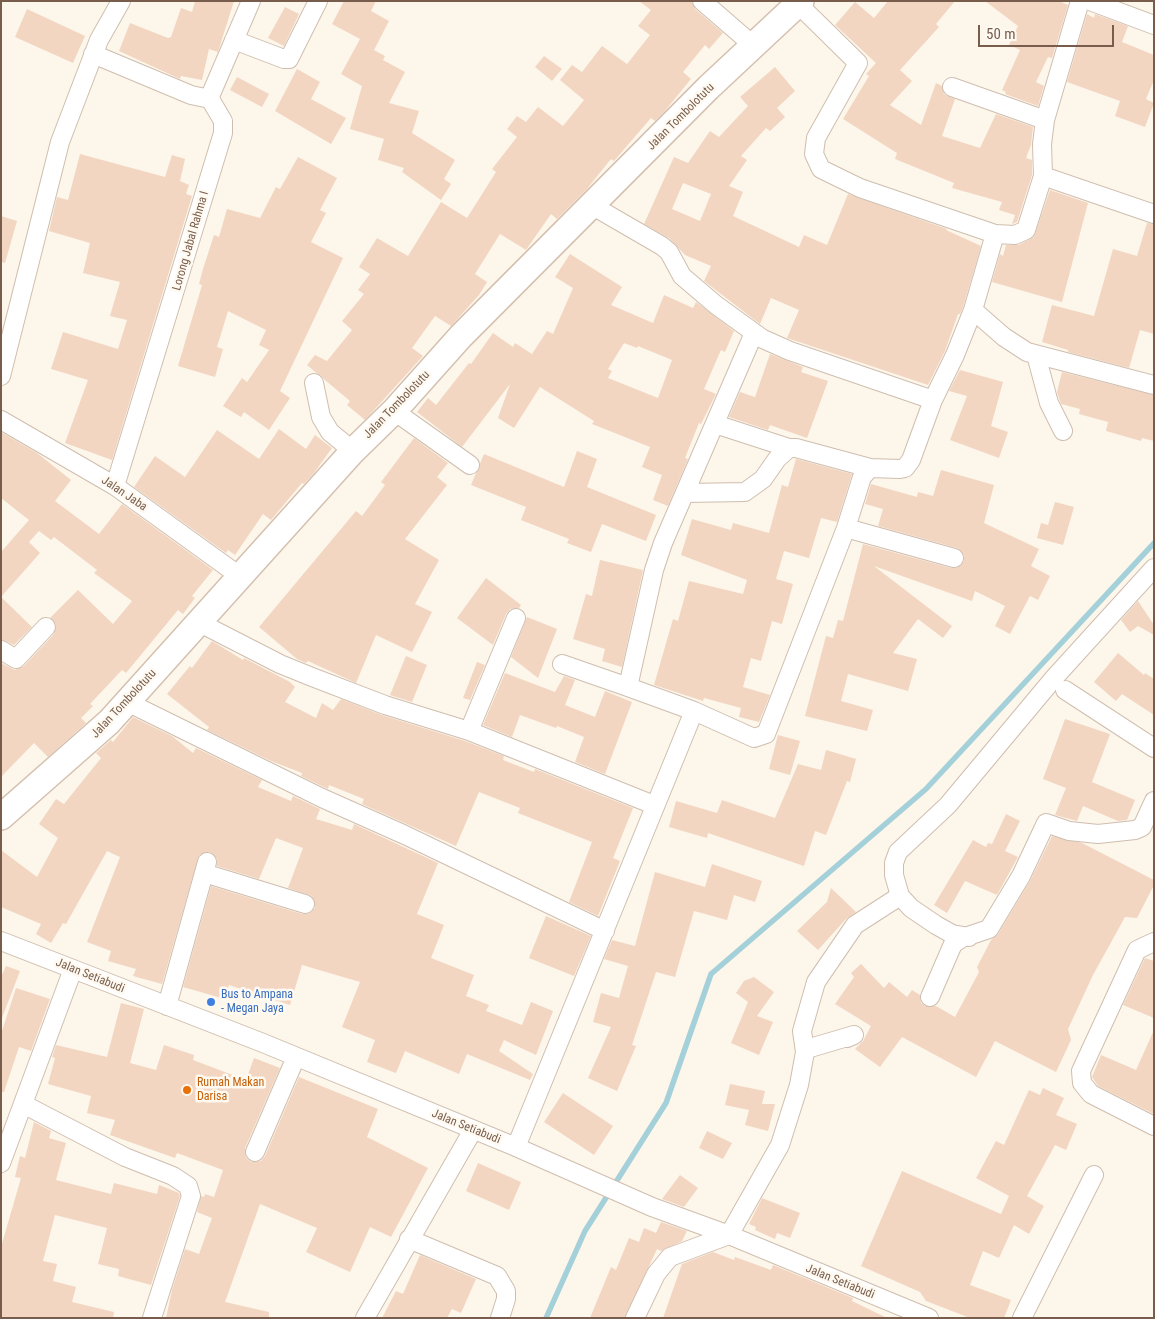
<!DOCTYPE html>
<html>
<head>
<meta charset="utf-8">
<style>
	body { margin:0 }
	#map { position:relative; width:1155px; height:1319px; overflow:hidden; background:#fdf6ea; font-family:"Roboto Condensed",sans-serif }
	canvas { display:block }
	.frame { position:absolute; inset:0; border:2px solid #785d4d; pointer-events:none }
	.scale { position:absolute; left:978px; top:25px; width:136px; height:22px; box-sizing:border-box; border:2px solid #785d4d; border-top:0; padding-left:6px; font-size:15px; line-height:18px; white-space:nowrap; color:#785d4d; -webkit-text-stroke:4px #fffaf1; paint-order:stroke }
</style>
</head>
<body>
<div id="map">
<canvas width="1155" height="1319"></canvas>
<div class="frame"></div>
<div class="scale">50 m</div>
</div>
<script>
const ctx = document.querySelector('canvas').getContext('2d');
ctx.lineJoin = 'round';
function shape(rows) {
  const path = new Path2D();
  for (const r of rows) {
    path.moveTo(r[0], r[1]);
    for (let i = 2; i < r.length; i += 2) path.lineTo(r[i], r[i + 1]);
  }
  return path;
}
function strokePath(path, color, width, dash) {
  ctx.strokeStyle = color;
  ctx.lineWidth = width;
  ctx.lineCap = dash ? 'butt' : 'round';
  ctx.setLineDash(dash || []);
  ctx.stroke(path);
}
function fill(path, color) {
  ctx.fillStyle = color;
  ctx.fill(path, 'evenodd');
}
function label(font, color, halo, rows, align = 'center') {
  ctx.font = font + ' "Roboto Condensed",sans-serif';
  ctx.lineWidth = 5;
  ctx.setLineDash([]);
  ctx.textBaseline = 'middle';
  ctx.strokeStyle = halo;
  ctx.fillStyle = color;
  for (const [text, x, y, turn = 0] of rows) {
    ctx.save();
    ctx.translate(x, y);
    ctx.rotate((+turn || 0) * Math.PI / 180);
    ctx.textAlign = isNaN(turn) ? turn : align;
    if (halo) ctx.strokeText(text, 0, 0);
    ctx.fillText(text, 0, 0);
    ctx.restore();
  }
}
const stream = shape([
	[546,1318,585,1231,666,1103,711,974,926,789,1154,543]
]);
const building = shape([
	[195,1,234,1,218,52,209,49,202,80,181,76,180,79,119,51,130,23,168,38,171,37,181,8,192,12],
	[344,1,376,1,371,11,389,21,374,50,385,56,383,60,405,72,389,103,419,111,412,133,455,160,444,179,451,184,441,200,402,172,404,168,378,160,384,139,350,129,362,86,341,74,360,39,332,24],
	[639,1,692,1,695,9,723,33,709,49,705,45,683,72,691,79,664,112,655,121,651,118,614,161,611,159,586,190,557,219,551,214,526,250,500,234,475,274,487,282,479,295,451,326,435,316,412,348,423,356,365,420,347,405,350,401,307,365,315,355,327,361,352,330,342,321,364,294,358,290,370,274,359,267,377,238,408,256,441,202,467,218,496,172,492,169,517,137,507,129,517,116,526,122,538,107,563,126,584,100,560,80,572,65,582,72,602,46,627,64,650,35,638,26,651,10],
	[888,1,955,1,936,24,939,27,900,70,912,81,890,105,921,125,936,83,942,86,944,94,955,99,942,136,980,148,996,114,1033,127,1031,145,1026,158,1032,160,1032,175,1017,222,1012,224,1015,215,999,210,1002,202,952,188,954,183,895,159,897,153,843,119,869,76,866,74,876,63,835,25,855,2,874,18],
	[985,1,1059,1,1068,5,1052,58,1048,57,1036,82,1044,86,1038,106,1005,94,1006,92,1002,90,1020,50,1009,45,1018,26],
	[285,7,299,14,284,46,268,38],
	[27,9,85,36,73,63,15,37],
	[1087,14,1094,18,1095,14,1128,26,1122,42,1154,55,1154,80,1146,99,1154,103,1145,127,1115,116,1120,101,1067,82],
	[544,56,562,69,552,81,535,67],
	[775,67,795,91,777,108,785,117,770,131,766,128,741,156,747,160,729,186,743,192,733,216,799,247,804,235,827,245,848,194,947,229,946,230,981,246,963,307,960,314,958,314,945,351,928,385,787,338,799,310,771,298,760,324,704,281,711,266,685,255,669,238,644,224,674,157,688,163,710,131,719,137,748,106,740,97],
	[683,183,711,194,700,221,672,209],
	[297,69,320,82,311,99,346,118,331,144,275,111],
	[237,77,269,94,262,107,230,90],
	[80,154,165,177,172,155,185,159,180,181,189,185,186,194,192,196,112,460,65,443,88,380,51,369,63,332,118,349,127,320,110,316,120,282,83,273,90,243,49,231,57,197,68,200],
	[298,157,337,178,320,210,326,213,311,242,343,258,280,391,290,398,269,430,244,412,241,417,223,406,242,378,247,382,269,350,259,345,266,330,228,311,217,347,223,349,215,377,178,366,202,285,199,284,203,269,214,235,219,237,227,209,260,218,276,187,280,189],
	[1050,190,1088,203,1062,302,992,282,1000,254,1003,256,1006,245,1019,245,1034,237],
	[1,216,17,221,5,263,1,262],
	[1147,223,1154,224,1154,334,1140,330,1129,368,1068,352,1068,350,1042,342,1052,305,1094,316,1113,249,1137,256],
	[570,254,622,287,611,305,653,323,664,295,693,308,696,302,734,331,725,352,721,350,704,389,716,394,701,424,699,423,685,458,688,459,668,506,653,500,662,475,642,467,650,447,592,424,594,421,540,387,514,428,498,418,510,384,462,447,417,412,428,398,436,405,469,363,471,364,493,333,513,347,515,343,532,354,547,331,553,334,573,288,555,277],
	[624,343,637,348,638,346,672,360,658,398,608,378,612,371,608,369],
	[770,354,803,367,801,372,828,381,807,438,770,425,768,430,729,417,740,392,755,397],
	[960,370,1003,382,991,426,1008,432,999,458,950,440,967,396,949,391],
	[1062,372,1154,395,1154,441,1142,438,1141,441,1106,431,1108,422,1079,414,1080,409,1061,404,1057,392],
	[279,429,306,449,315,435,332,448,314,473,304,484,302,483,271,520,263,514,235,555,228,550,226,553,134,487,155,456,185,477,217,430,259,459],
	[1,432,37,453,71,480,55,501,99,534,122,504,213,570,192,596,195,598,183,614,178,610,126,673,122,670,90,704,93,706,81,718,86,723,48,757,34,743,1,777,1,663,15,670,24,666,54,634,56,624,50,618,78,590,113,624,132,601,94,573,97,570,54,537,51,540,39,531,29,542,40,553,1,597,32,627,14,645,1,639,1,552,29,520,1,498],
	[414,438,448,463,437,477,447,485,405,539,439,560,415,604,432,612,412,652,376,635,356,683,308,661,306,663,297,659,259,627,356,511,362,516,385,485,381,482],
	[577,451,597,459,587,487,656,515,646,541,602,524,591,552,567,543,569,539,521,520,526,507,471,485,484,454,564,487],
	[796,459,852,474,837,522,821,518,809,558,784,551,776,579,793,584,782,624,772,621,761,661,751,658,743,687,770,695,759,722,739,717,741,708,704,698,703,701,654,685,673,619,678,621,689,581,743,594,747,580,681,555,692,519,731,530,733,523,769,533,782,485,788,487],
	[941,470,994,485,984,523,1039,549,1031,566,1050,576,1038,600,1030,596,1010,634,995,626,1005,606,975,591,972,601,874,566,952,626,943,638,918,619,893,653,917,659,908,691,848,674,841,701,873,710,867,731,805,716,826,636,833,638,838,620,843,621,863,544,951,568,957,568,964,561,964,555,957,548,878,526,883,509,865,504,871,484,917,497,918,492,933,496],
	[1055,502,1074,507,1063,545,1037,538,1041,523,1048,525],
	[600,560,643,570,622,667,602,661,605,649,573,639,586,594,592,596],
	[486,578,521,605,519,608,510,609,506,614,493,645,457,618],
	[1138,601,1154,625,1154,635,1138,626,1130,632,1121,620],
	[527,617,557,629,538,678,511,657],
	[212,641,243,660,244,658,290,682,295,687,285,702,316,718,322,703,333,710,341,699,382,715,465,741,504,756,503,760,534,772,535,769,633,808,613,858,620,861,598,916,569,902,592,842,518,813,520,808,479,792,456,846,362,804,364,799,329,785,328,789,301,776,302,773,271,761,207,730,209,727,167,694,190,666,192,668],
	[1118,653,1144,675,1145,673,1154,679,1154,715,1122,694,1116,701,1094,682],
	[406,656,427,665,412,702,390,695],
	[477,662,485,665,470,700,463,698],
	[505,673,555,692,564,676,575,680,565,705,595,717,605,691,632,702,605,774,575,762,584,737,557,726,556,728,520,715,512,737,483,725],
	[133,717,172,736,193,753,196,748,262,780,258,787,291,801,293,796,320,809,316,819,352,830,354,824,438,863,417,914,444,925,431,958,474,975,466,996,489,1005,486,1011,522,1025,531,1002,553,1011,536,1055,504,1040,499,1051,533,1074,530,1080,467,1054,459,1074,405,1051,396,1073,367,1062,375,1040,342,1027,360,982,302,965,290,1005,229,985,225,999,183,987,211,886,302,914,308,914,315,908,312,896,288,888,303,848,276,838,259,879,217,866,217,859,210,852,199,855,162,984,133,976,136,969,108,961,111,951,87,942,120,857,107,851,66,924,63,923,51,943,36,934,41,924,1,907,1,850,37,877,58,838,39,824,56,799,64,804,101,758,96,753,111,740,113,742],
	[1065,719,1110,734,1092,782,1135,800,1127,820,1118,821,1083,806,1077,821,1055,815,1066,788,1043,779],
	[778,735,800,741,790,775,769,769],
	[826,750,856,759,850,782,847,781,826,835,815,831,804,866,708,833,707,838,669,827,676,801,717,813,722,800,775,818,798,764,821,770],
	[1006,814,1020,821,1005,851,1018,857,997,895,965,881,947,913,934,905,973,840,986,847,988,843,992,844],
	[1052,836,1082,843,1154,880,1154,885,1137,918,1125,917,1093,975,1068,1029,1071,1040,1056,1072,995,1041,976,1077,902,1037,880,1067,855,1049,863,1041,871,1026,835,1004,854,977,851,973,861,964,884,988,889,982,907,997,912,990,920,995,921,1003,925,1006,936,1006,955,1017,979,972,977,967,991,940,998,934,1030,881],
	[712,864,762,881,755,902,734,895,727,920,694,911,675,977,656,972,632,1045,636,1046,617,1091,588,1078,611,1027,593,1022,601,993,619,998,628,966,604,959,612,940,635,946,655,872,705,887],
	[831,888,856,912,846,919,818,950,797,931,827,902],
	[546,916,591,936,574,976,529,958],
	[1145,958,1154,961,1154,1018,1123,1005],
	[6,966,20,971,2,1018,1,977],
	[754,977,774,992,757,1016,773,1022,759,1055,731,1043,748,1002,736,993,744,981],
	[16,988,50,999,31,1051,19,1047,4,1092,1,1092,1,1034],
	[121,1003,144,1009,130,1063,156,1070,164,1045,194,1055,193,1060,246,1080,254,1058,280,1068,245,1148,246,1158,251,1162,261,1161,265,1156,299,1077,378,1109,367,1137,428,1168,391,1237,370,1227,350,1272,306,1252,317,1228,260,1204,225,1302,269,1312,269,1318,166,1318,172,1290,185,1249,199,1254,212,1218,197,1212,201,1196,204,1197,205,1194,214,1197,223,1170,177,1153,175,1158,110,1135,115,1120,87,1113,91,1096,48,1084,55,1058,52,1057,56,1045,107,1057],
	[1154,1030,1154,1114,1098,1086,1092,1077,1101,1055,1136,1070],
	[730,1084,765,1091,762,1104,775,1104,768,1131,745,1125,749,1110,725,1105],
	[1043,1088,1064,1098,1056,1115,1077,1124,1066,1150,1055,1145,1027,1196,1044,1206,1029,1234,1014,1225,999,1258,983,1251,970,1285,1011,1300,1004,1318,970,1318,926,1301,920,1292,861,1266,902,1171,1001,1214,1009,1196,976,1178,996,1141,1004,1145,1029,1090,1040,1095],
	[563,1093,613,1126,594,1155,544,1122],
	[34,1122,51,1131,49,1138,66,1143,56,1180,111,1194,114,1183,157,1194,159,1185,179,1193,180,1196,151,1285,118,1276,119,1269,98,1264,107,1228,55,1215,43,1261,57,1264,53,1281,76,1287,72,1302,114,1312,113,1318,1,1318,1,1247,21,1178,15,1177,20,1156,25,1158],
	[707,1131,732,1143,723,1159,699,1148],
	[478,1163,521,1182,509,1210,466,1191],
	[680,1175,698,1188,684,1207,662,1199],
	[762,1198,800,1213,790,1238,777,1233,775,1239,755,1230,756,1227,749,1224],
	[661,1222,687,1231,682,1241,661,1251,657,1249,625,1318,590,1318,611,1267,616,1270,629,1238,639,1242,644,1228,656,1233],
	[713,1252,734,1260,735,1257,771,1270,773,1265,853,1298,852,1301,887,1318,663,1318,682,1264],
	[420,1255,476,1279,461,1313,452,1309,447,1318,382,1318,396,1291,403,1294]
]);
const street = shape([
	[702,1,754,46],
	[1090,1,1154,25],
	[798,4,858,63,816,138,814,154,821,169,860,188,995,234,1015,235,1026,230,1043,176,1042,144,1045,120,1080,1],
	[234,40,284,59,289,59,318,1],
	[93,54,191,95,210,99],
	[952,87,1045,120],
	[1043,176,1154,214],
	[593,206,662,246,669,252,682,276,716,305,763,339,790,351,933,400],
	[973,310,1004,337,1027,352,1154,385],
	[1036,355,1049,403,1063,431],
	[1,376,60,142,99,40,121,1],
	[314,383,321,417,330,432,353,451],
	[394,411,470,465],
	[1,420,115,486,241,577],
	[715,424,789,448],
	[115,486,223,133,223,121,210,99,211,94,251,1],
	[685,493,745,492,763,479,777,459,789,448,796,448,870,468],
	[846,528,954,558],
	[200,623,280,664,312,677,385,705,469,731,654,805],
	[1,650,16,659,46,627],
	[562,664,628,687],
	[1065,690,1154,748],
	[127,702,322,798,405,835,605,931],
	[694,711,754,738,766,734,846,528,862,477,870,468,900,469,905,468,911,460,933,400,955,355,973,310,995,234],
	[469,731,516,618],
	[204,873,305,904],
	[900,896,894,875,894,863,898,852,948,805,1054,678,1154,568],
	[1,941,263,1043,516,1147,652,1207,729,1235,929,1318],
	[1154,942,1137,950,1081,1071,1082,1083,1091,1094,1154,1126],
	[930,997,953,944,962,938,989,929,1021,876,1046,823,1069,831,1098,834,1135,830,1142,827,1154,801],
	[167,1006,207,862],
	[805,1052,802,1031,816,982,855,925,900,896,911,908,936,925,952,934,969,937],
	[23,1104,125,1157,173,1176,188,1186,191,1196,152,1318],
	[516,1147,694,711,628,687,654,570,663,543,754,333],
	[255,1152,296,1057],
	[1,1163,73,969],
	[409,1239,497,1276,506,1291,506,1299,500,1318],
	[365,1318,473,1130],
	[635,1318,656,1274,670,1257,729,1235,780,1145,799,1085,805,1052,810,1048,854,1035,847,1038],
	[1022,1318,1094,1175]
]);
const secondary = shape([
	[1,817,109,722,353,451,394,411,461,336,708,88,801,1]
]);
const markers = [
	[211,1002,5,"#3f7fe0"],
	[187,1090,5,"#e8710a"]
];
const streetNames = [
	["Jalan Tombolotutu",681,117,-45],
	["Lorong Jabal Rahma I",191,241,-74],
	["Jalan Tombolotutu",397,405,-46],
	["Jalan Jaba",124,494,34],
	["Jalan Tombolotutu",124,704,-47],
	["Jalan Setiabudi",90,976,22],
	["Jalan Setiabudi",466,1127,22],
	["Jalan Setiabudi",840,1282,22]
];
const shopNames = [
	["Bus to Ampana",221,995],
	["- Megan Jaya",221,1009]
];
const foodNames = [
	["Rumah Makan",197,1083],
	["Darisa",197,1097]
];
strokePath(stream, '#a4d0d9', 5.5);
fill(building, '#f2d6c2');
strokePath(street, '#cfbeaf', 20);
strokePath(secondary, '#d5c0af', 28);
strokePath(street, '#fff', 18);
strokePath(secondary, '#fff', 25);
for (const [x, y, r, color] of markers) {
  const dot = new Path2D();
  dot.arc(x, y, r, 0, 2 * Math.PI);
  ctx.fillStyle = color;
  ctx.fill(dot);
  strokePath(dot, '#fffaf1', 2);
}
label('12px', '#785d4d', '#fffaf1', streetNames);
label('12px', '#366cbe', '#fffaf1', shopNames, 'left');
label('12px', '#c56008', '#fffaf1', foodNames, 'left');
</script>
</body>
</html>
